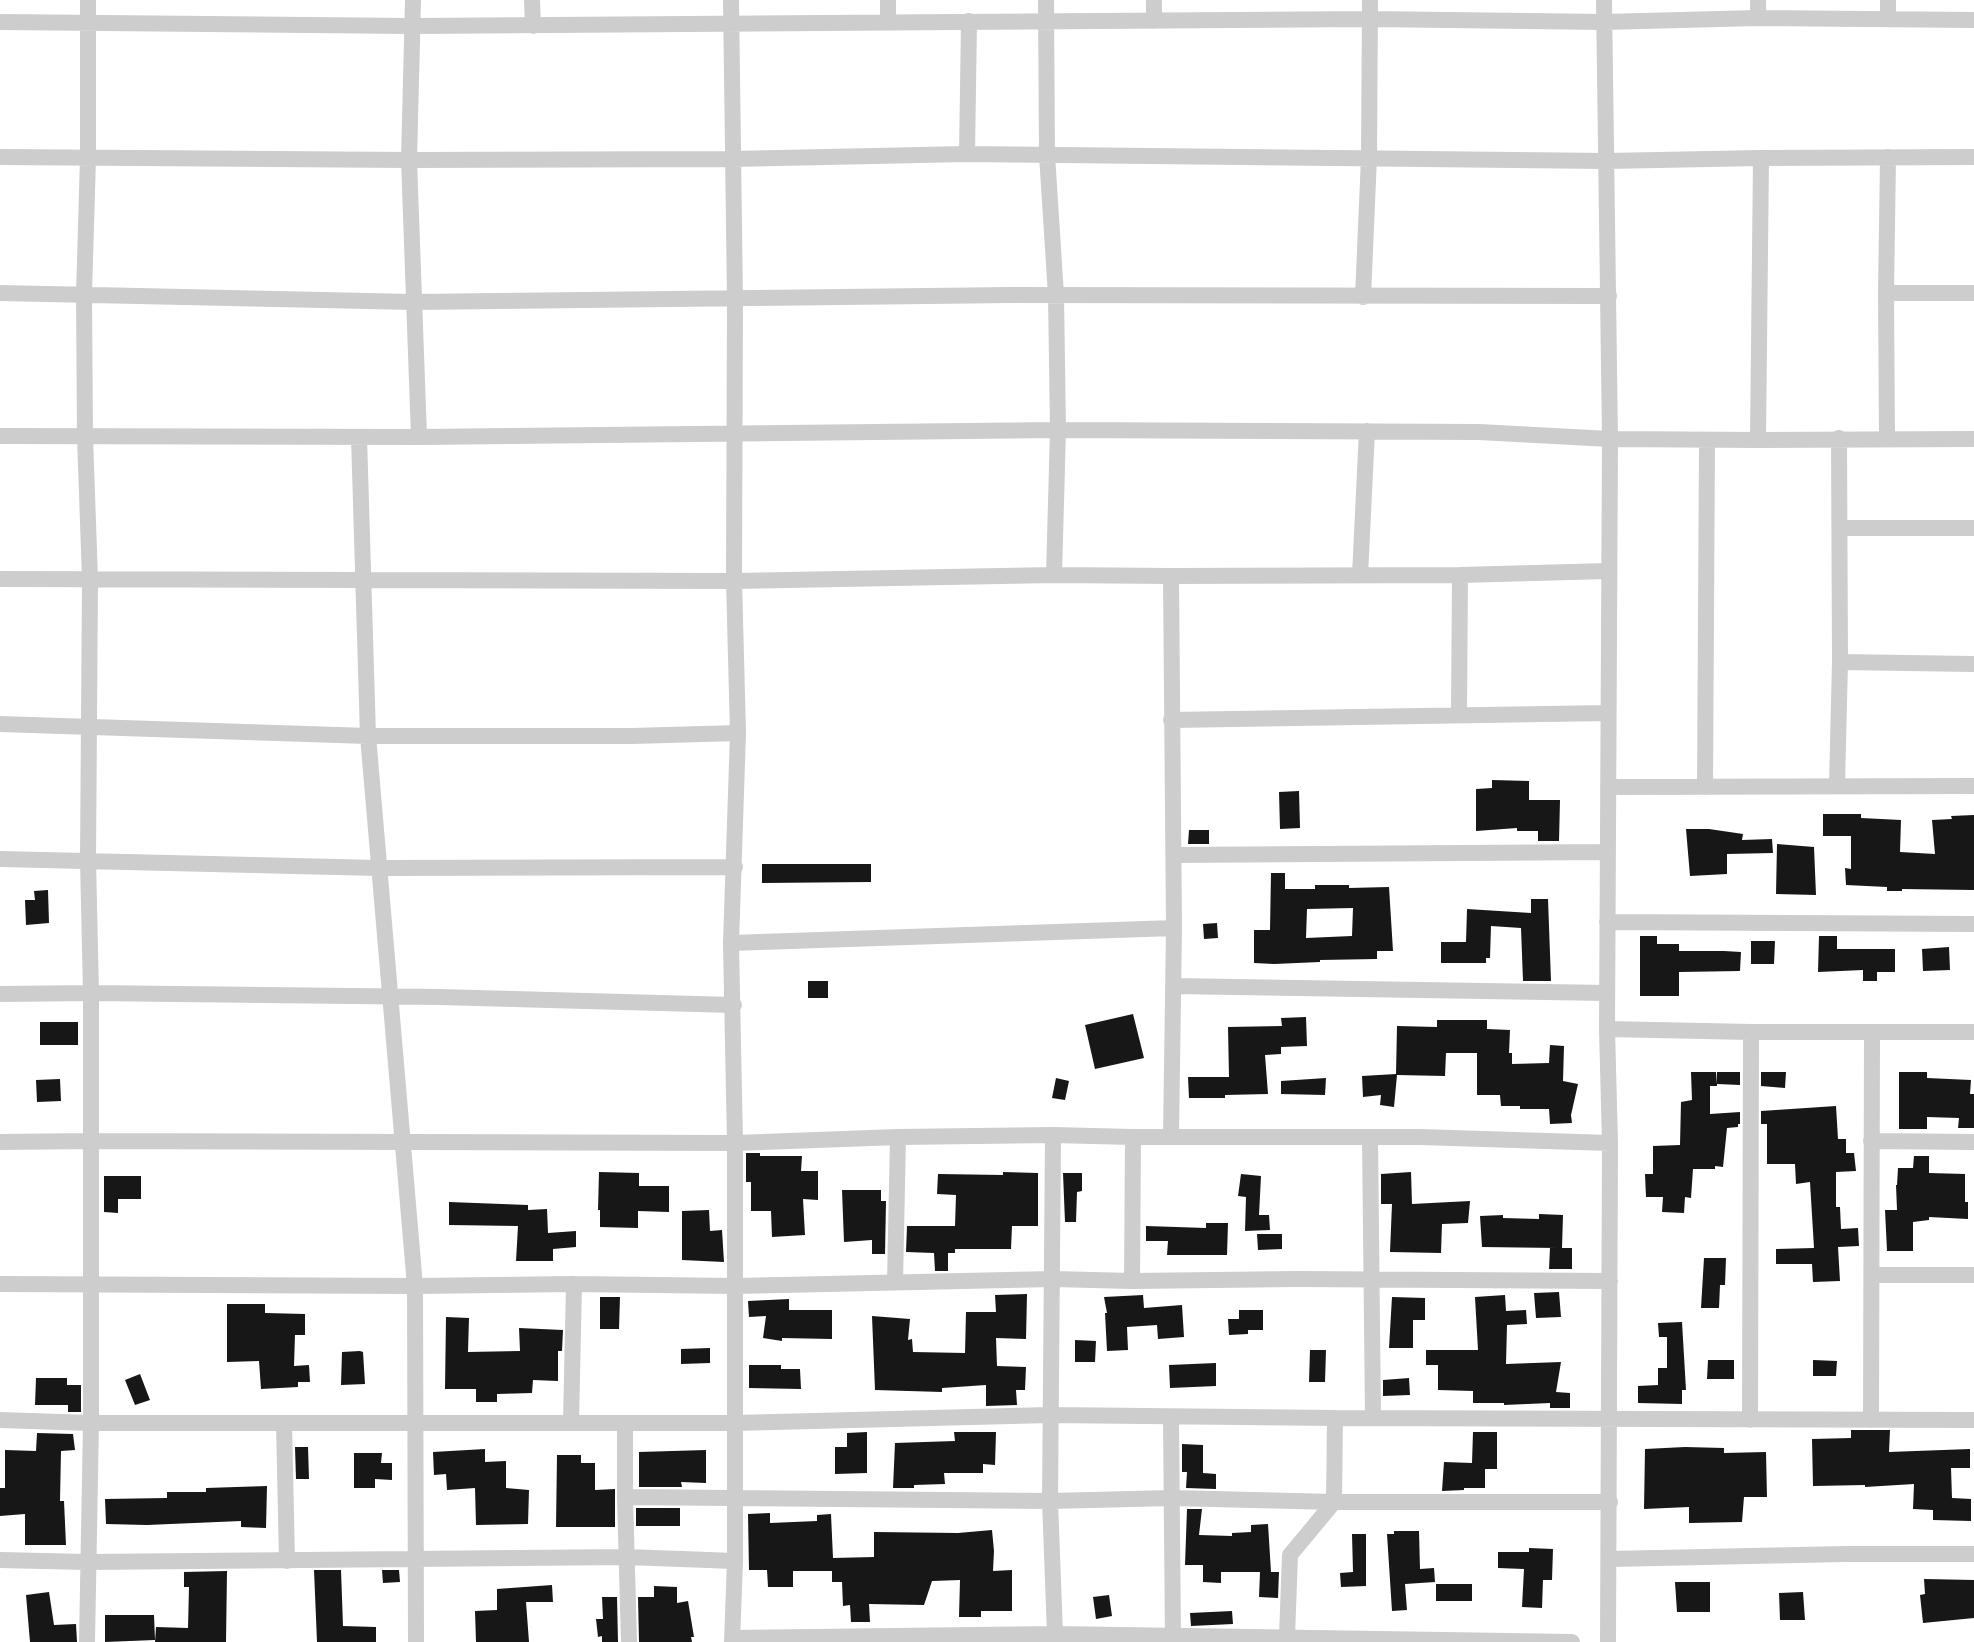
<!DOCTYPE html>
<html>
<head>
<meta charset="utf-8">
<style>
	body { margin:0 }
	canvas { display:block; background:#fff }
</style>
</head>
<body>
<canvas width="1974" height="1642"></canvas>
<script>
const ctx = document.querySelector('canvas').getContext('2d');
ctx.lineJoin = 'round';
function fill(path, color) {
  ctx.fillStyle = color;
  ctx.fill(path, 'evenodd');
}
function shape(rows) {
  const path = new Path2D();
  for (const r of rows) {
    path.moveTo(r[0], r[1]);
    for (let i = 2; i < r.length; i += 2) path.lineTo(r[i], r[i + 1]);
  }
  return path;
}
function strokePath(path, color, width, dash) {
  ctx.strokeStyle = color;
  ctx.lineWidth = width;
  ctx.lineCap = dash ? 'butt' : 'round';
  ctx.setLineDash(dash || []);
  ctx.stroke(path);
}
const building = shape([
	[1492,780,1529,781,1529,800,1560,800,1559,841,1538,841,1538,831,1517,831,1517,828,1476,831,1476,789,1492,788],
	[1299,791,1300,828,1280,829,1279,792],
	[1823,814,1861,814,1861,818,1901,820,1900,852,1935,854,1932,820,1952,819,1951,816,1974,815,1974,890,1902,889,1902,891,1887,891,1887,887,1846,885,1845,868,1851,869,1851,836,1823,836],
	[1686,829,1709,829,1743,834,1742,840,1772,839,1773,853,1727,854,1727,874,1690,876],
	[1189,830,1209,830,1209,844,1188,844],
	[1777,844,1814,847,1816,895,1776,894],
	[762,864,871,864,871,882,762,883],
	[1271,873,1285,873,1285,889,1315,889,1315,885,1349,885,1349,888,1389,887,1393,951,1377,951,1377,959,1320,960,1320,962,1274,964,1254,963,1254,930,1270,930],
	[1353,908,1352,936,1306,938,1307,909],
	[48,890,49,923,26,925,25,900,35,900,34,891],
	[1531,899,1548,899,1551,981,1523,981,1521,928,1491,926,1490,958,1486,958,1486,963,1441,963,1441,942,1466,942,1467,909,1531,913],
	[1217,923,1218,938,1204,939,1203,924],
	[1640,936,1657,936,1657,944,1679,944,1679,951,1724,951,1741,952,1740,971,1679,972,1679,996,1640,996],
	[1819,936,1837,936,1837,949,1895,949,1895,972,1877,972,1877,981,1863,981,1863,970,1818,972],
	[1751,941,1775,941,1774,964,1751,964],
	[1949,947,1950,970,1923,971,1922,949],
	[808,981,828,981,828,998,808,998],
	[1133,1014,1144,1058,1095,1069,1085,1025],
	[1306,1017,1307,1046,1281,1047,1281,1054,1265,1055,1268,1094,1225,1095,1225,1098,1189,1098,1188,1077,1229,1077,1228,1027,1282,1026,1281,1018],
	[1437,1020,1487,1020,1487,1029,1510,1030,1509,1053,1512,1053,1512,1064,1549,1063,1550,1045,1564,1046,1563,1081,1578,1084,1571,1115,1572,1123,1550,1124,1549,1109,1520,1109,1520,1106,1501,1106,1500,1095,1477,1095,1477,1053,1446,1053,1445,1076,1397,1075,1394,1107,1380,1105,1381,1095,1363,1097,1362,1076,1396,1074,1397,1026,1437,1027],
	[40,1022,78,1022,78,1045,40,1045],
	[1691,1072,1716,1072,1717,1084,1717,1072,1740,1072,1740,1085,1717,1084,1717,1086,1710,1086,1710,1114,1740,1112,1740,1124,1738,1124,1738,1127,1727,1128,1723,1167,1715,1166,1715,1169,1693,1169,1691,1198,1685,1197,1684,1213,1662,1212,1663,1197,1646,1197,1645,1174,1653,1174,1653,1146,1680,1145,1681,1102,1692,1100],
	[1761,1072,1786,1072,1785,1088,1761,1086],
	[1899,1072,1927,1072,1927,1078,1971,1080,1970,1094,1974,1094,1974,1128,1958,1128,1959,1118,1927,1117,1927,1129,1899,1129],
	[1056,1078,1069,1081,1065,1100,1052,1098],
	[1326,1078,1325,1095,1281,1094,1281,1081],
	[60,1079,61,1101,37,1102,36,1080],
	[1836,1106,1838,1139,1846,1139,1846,1153,1854,1153,1856,1171,1836,1172,1836,1207,1840,1207,1841,1229,1858,1228,1859,1246,1838,1247,1840,1281,1813,1282,1812,1264,1776,1264,1776,1249,1814,1248,1810,1182,1796,1184,1795,1164,1767,1164,1767,1124,1761,1124,1761,1111],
	[746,1153,760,1153,760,1156,802,1156,801,1171,818,1171,818,1200,803,1199,805,1235,772,1237,771,1211,751,1211,751,1182,746,1182],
	[1914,1156,1929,1156,1929,1173,1965,1174,1965,1202,1968,1202,1968,1219,1929,1217,1929,1220,1913,1222,1913,1251,1887,1251,1885,1210,1897,1210,1896,1185,1897,1185,1898,1168,1913,1168],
	[599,1172,639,1173,639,1186,669,1186,669,1212,638,1211,638,1228,600,1227,600,1210,598,1210],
	[1003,1172,1038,1173,1038,1226,1012,1226,1011,1249,955,1249,955,1253,948,1253,948,1271,935,1271,934,1253,906,1252,907,1226,955,1226,956,1195,937,1194,938,1174,1003,1175],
	[1411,1172,1412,1204,1470,1201,1468,1223,1442,1224,1441,1253,1390,1252,1392,1204,1381,1204,1381,1174],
	[1063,1173,1082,1173,1082,1191,1077,1192,1076,1222,1065,1222],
	[1241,1174,1261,1176,1259,1215,1269,1215,1270,1230,1245,1231,1246,1197,1238,1196],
	[104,1176,141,1176,141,1199,118,1199,118,1213,104,1212],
	[842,1190,881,1190,881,1201,886,1201,885,1254,872,1254,872,1240,844,1242],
	[449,1202,528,1205,528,1210,547,1209,548,1233,576,1231,576,1247,553,1249,553,1261,516,1261,518,1226,449,1225],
	[709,1210,710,1231,722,1230,724,1262,682,1260,682,1211],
	[1539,1214,1563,1215,1562,1248,1572,1248,1572,1269,1549,1269,1550,1248,1557,1248,1482,1247,1480,1216,1503,1215,1503,1218,1539,1219],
	[1206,1223,1228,1223,1227,1255,1167,1255,1168,1241,1146,1241,1146,1226,1206,1228],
	[1257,1234,1282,1234,1282,1249,1258,1250],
	[1704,1258,1726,1258,1725,1285,1720,1285,1719,1308,1701,1308],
	[1559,1292,1561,1317,1536,1318,1534,1293],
	[1027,1294,1026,1339,996,1338,997,1366,1026,1367,1025,1390,1016,1390,1017,1405,986,1406,986,1385,942,1388,942,1392,875,1390,872,1316,910,1319,908,1340,912,1339,913,1352,965,1353,966,1312,996,1312,995,1295],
	[1143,1295,1144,1308,1182,1305,1184,1337,1158,1339,1157,1325,1127,1327,1128,1350,1107,1351,1105,1313,1107,1313,1104,1297],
	[1505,1295,1506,1311,1526,1310,1527,1324,1507,1325,1506,1364,1561,1362,1556,1392,1570,1393,1570,1408,1550,1408,1550,1403,1504,1405,1504,1403,1473,1403,1473,1391,1438,1390,1438,1365,1426,1365,1426,1350,1478,1350,1475,1297],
	[600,1297,620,1297,619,1329,600,1329],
	[1392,1297,1425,1298,1425,1320,1413,1320,1413,1348,1389,1348],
	[789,1299,789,1310,832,1310,832,1339,782,1338,782,1341,763,1338,766,1316,749,1317,748,1301],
	[227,1304,265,1304,265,1313,305,1314,305,1335,295,1335,294,1366,309,1365,310,1382,298,1382,298,1387,261,1389,259,1361,227,1362],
	[1239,1310,1263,1310,1263,1330,1248,1330,1248,1334,1229,1335,1228,1319,1239,1319],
	[446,1317,469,1318,468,1352,520,1351,519,1328,563,1330,562,1351,558,1351,558,1381,533,1380,532,1393,497,1394,497,1402,476,1402,476,1389,445,1389],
	[1682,1322,1686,1390,1682,1390,1682,1404,1638,1403,1638,1386,1658,1385,1658,1368,1667,1368,1667,1337,1659,1337,1658,1323],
	[1075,1340,1096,1341,1095,1362,1075,1362],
	[710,1348,710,1363,681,1364,681,1349],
	[1310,1350,1326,1350,1325,1382,1309,1382],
	[360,1351,363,1352,365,1384,341,1385,342,1352],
	[1708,1360,1734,1360,1734,1379,1707,1379],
	[1813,1360,1837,1361,1836,1376,1813,1376],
	[1216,1363,1216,1386,1170,1388,1169,1365],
	[749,1365,781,1365,781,1369,800,1369,801,1389,749,1388],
	[140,1374,150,1400,135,1405,125,1380],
	[36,1378,67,1378,67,1385,81,1385,81,1412,68,1412,68,1405,35,1405],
	[1409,1378,1410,1395,1383,1396,1383,1380],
	[1851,1430,1890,1430,1889,1452,1970,1449,1970,1468,1951,1468,1952,1498,1971,1499,1971,1521,1933,1520,1933,1510,1913,1509,1914,1484,1865,1487,1865,1485,1813,1486,1812,1439,1851,1438],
	[867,1432,867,1473,835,1474,835,1447,847,1447,847,1433],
	[954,1432,996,1432,995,1465,983,1464,983,1473,944,1473,945,1484,914,1485,914,1488,893,1488,895,1443,955,1441],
	[1473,1432,1497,1432,1497,1469,1485,1469,1485,1488,1464,1488,1464,1490,1442,1491,1444,1462,1472,1463],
	[37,1433,73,1434,75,1450,61,1451,60,1501,64,1501,66,1545,25,1545,25,1514,0,1516,0,1488,5,1488,5,1450,36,1451],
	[1182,1444,1203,1445,1203,1473,1216,1474,1216,1489,1186,1488,1187,1472,1182,1472],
	[295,1447,308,1447,309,1479,296,1479],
	[1685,1447,1724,1448,1724,1453,1766,1452,1767,1497,1744,1497,1742,1522,1689,1523,1689,1507,1644,1509,1645,1449],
	[485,1449,485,1462,506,1461,506,1488,529,1490,528,1524,476,1525,475,1488,447,1490,446,1474,434,1475,433,1452],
	[706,1450,706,1483,681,1482,682,1487,639,1487,639,1452],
	[354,1453,382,1453,381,1463,392,1463,392,1480,375,1479,375,1488,354,1488],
	[557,1455,581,1455,581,1463,595,1463,595,1490,615,1489,615,1527,556,1527],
	[267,1486,266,1528,241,1527,241,1521,147,1525,106,1524,105,1499,167,1498,167,1492,206,1492,206,1488],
	[636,1508,680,1508,680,1526,636,1526],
	[1187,1509,1202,1509,1199,1535,1232,1536,1232,1533,1251,1532,1251,1525,1268,1524,1271,1572,1279,1572,1278,1598,1259,1597,1260,1572,1221,1572,1221,1583,1203,1582,1203,1565,1185,1565],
	[770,1513,770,1523,817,1521,817,1515,831,1514,833,1558,874,1557,874,1532,958,1533,992,1530,994,1551,993,1571,1012,1570,1012,1611,981,1611,981,1617,959,1617,960,1580,932,1581,924,1605,869,1604,870,1622,851,1622,850,1605,843,1606,842,1582,832,1582,832,1571,793,1571,793,1587,768,1587,767,1570,749,1570,748,1514],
	[1394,1531,1419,1531,1420,1569,1434,1568,1435,1582,1405,1584,1407,1610,1392,1611,1387,1534,1394,1534],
	[1352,1534,1366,1534,1366,1586,1341,1587,1340,1573,1353,1572],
	[1529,1548,1553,1549,1552,1580,1543,1580,1542,1608,1522,1607,1524,1569,1498,1568,1498,1552,1529,1552],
	[314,1570,341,1570,343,1626,376,1627,376,1642,317,1642],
	[382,1570,399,1570,400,1582,383,1583],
	[227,1571,226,1642,155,1642,156,1627,188,1628,189,1587,184,1587,184,1572],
	[1924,1579,1974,1580,1974,1618,1923,1623,1920,1595,1925,1594],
	[1675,1582,1710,1582,1710,1612,1677,1612],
	[1436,1584,1472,1584,1472,1601,1436,1601],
	[552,1585,553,1602,526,1602,529,1642,476,1642,475,1611,497,1610,497,1589],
	[654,1586,677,1587,677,1603,688,1601,694,1637,691,1637,692,1642,639,1642,638,1597,654,1597],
	[49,1592,54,1625,76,1624,77,1642,30,1642,26,1595],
	[1803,1592,1805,1620,1780,1620,1779,1593],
	[1109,1595,1112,1616,1096,1619,1093,1597],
	[602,1597,617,1597,618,1642,602,1642,602,1636,598,1637,596,1619,603,1619],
	[1232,1611,1233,1624,1191,1626,1190,1613],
	[105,1615,154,1615,155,1640,105,1642]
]);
const street = shape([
	[413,0,409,160,419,437],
	[532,0,533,26],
	[731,0,735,299,734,581,738,733,731,943,735,1143,735,1561,732,1642],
	[888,0,888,21],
	[1046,0,1047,155,1056,295,1058,430,1054,575],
	[1604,0,1610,439,1607,1029,1610,1143,1608,1642],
	[1758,0,1758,18],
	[1888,0,1888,19],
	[1154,21,1154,0],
	[0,22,413,26,1370,19,1604,22,1758,18,1974,20],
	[967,154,969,21],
	[0,157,409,160,732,159,967,154,1606,161,1761,158,1974,157],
	[0,293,413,302,1012,295,1609,296],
	[1886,293,1974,293],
	[1363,297,1369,157,1370,0],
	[0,436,419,437,1058,430,1479,432,1610,439,1758,440,1974,439],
	[359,437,368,736,415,1286,416,1642],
	[1887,438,1886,293,1888,157],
	[1758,440,1761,158],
	[1841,528,1974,528],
	[1360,575,1367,431],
	[0,579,734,581,1054,575,1171,576,1460,575,1608,571],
	[1840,662,1974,664],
	[1459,714,1460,575],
	[1171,720,1608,713],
	[0,724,368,736,632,736,738,733],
	[1837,785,1840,662,1839,438],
	[1608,787,1974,786],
	[1705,787,1707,440],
	[1174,855,1607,852],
	[0,859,379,868,735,867],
	[1607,922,1974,924],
	[731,943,1174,928],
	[1173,986,1607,993],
	[0,994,91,993,439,997,734,1005],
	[1607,1029,1751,1032,1974,1032],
	[1053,1135,1050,1501,1055,1634],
	[1171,1136,1174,928,1171,576],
	[1370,1137,1373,1418],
	[1871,1141,1974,1142],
	[0,1142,91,1141,735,1143,898,1137,1053,1135,1133,1137,1420,1137,1610,1143],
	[1873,1275,1974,1275],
	[1132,1281,1133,1137],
	[895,1282,898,1137],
	[0,1284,415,1286,574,1284,735,1286,1053,1279,1132,1281,1296,1279,1610,1281],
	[1171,1417,1173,1642],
	[0,1420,91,1423,735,1423,1050,1415,1335,1418,1974,1420],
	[1750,1420,1751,1032],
	[1871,1420,1872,1032],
	[284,1423,287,1561],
	[571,1423,574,1284],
	[625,1423,625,1497,629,1642],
	[625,1497,1050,1501,1172,1498,1334,1502,1610,1502],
	[1610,1559,1845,1554,1974,1554],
	[0,1560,87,1562,627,1557,735,1561],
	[1287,1637,1290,1555,1334,1502,1335,1418],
	[732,1638,1055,1634,1572,1642],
	[87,1642,91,1423,91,993,88,860,90,579,85,437,84,294,88,158,88,0]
]);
fill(building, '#171717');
strokePath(street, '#cdcdcd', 16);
</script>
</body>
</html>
